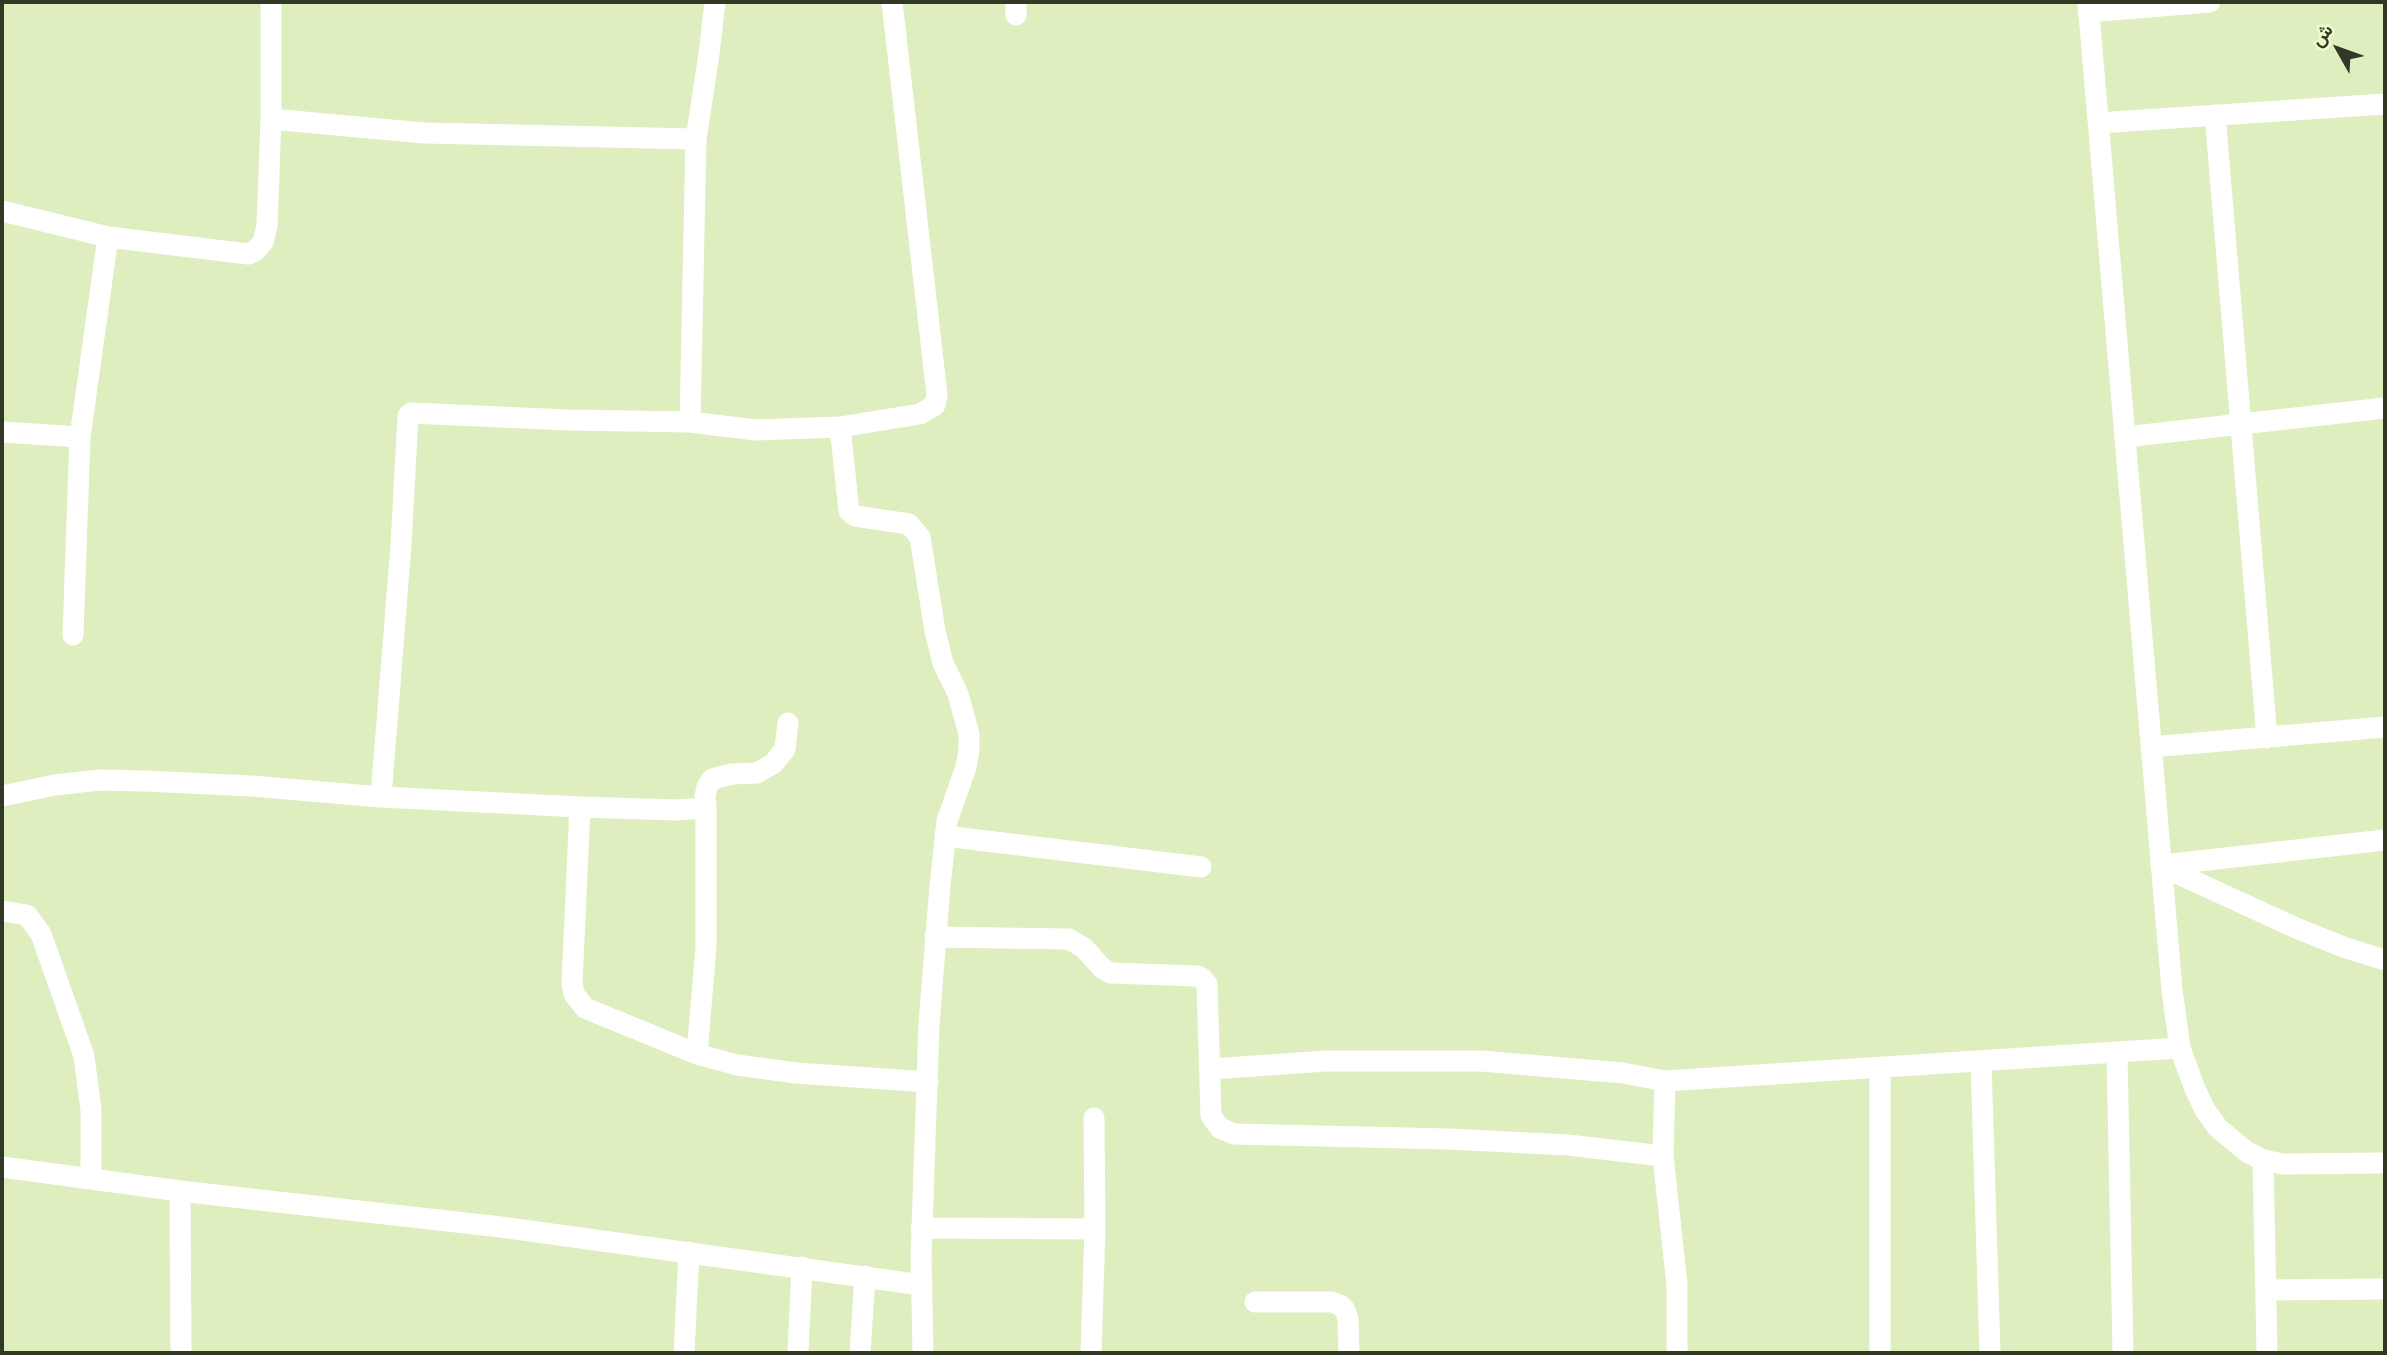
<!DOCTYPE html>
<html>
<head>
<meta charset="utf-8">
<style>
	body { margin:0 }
	#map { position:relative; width:2387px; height:1355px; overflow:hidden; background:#dfeebf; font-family:Karla,Vazirmatn,sans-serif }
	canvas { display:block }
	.frame { position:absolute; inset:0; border:4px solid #323825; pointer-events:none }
	.north { position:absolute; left:2303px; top:14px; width:70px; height:70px; -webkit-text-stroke:5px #ecfbcc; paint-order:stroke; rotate:310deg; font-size:19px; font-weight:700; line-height:28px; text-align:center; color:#323825 }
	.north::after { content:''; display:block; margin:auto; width:24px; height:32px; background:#323825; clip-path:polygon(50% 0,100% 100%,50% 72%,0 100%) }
</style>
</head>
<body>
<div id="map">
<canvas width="2387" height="1355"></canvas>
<div class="frame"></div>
<div class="north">ش</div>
</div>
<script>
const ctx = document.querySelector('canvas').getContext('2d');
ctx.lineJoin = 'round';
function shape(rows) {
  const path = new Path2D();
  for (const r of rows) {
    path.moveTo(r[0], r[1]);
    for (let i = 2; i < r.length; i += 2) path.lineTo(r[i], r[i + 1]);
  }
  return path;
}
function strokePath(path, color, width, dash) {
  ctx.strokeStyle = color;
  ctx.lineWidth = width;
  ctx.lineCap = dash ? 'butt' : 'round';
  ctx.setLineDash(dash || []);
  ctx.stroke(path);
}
const minor = shape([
	[1016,2,1016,15],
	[2088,2,2172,990,2180,1048,2195,1089,2205,1110,2218,1128,2247,1152,2263,1160,2283,1164,2385,1163],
	[2088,12,2210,2],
	[2215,115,2267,738],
	[271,119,424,133,696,139],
	[2098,123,2385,104],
	[2,211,108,237,248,254,255,251,263,242,267,226,271,119,271,2],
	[690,422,696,139,709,54,715,2],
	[840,427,849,511,855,516,909,524,920,537,935,631,943,663,958,694,969,734,969,750,966,767,947,821,940,886,929,1024,921,1257,923,1353],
	[2,432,80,437],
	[2125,437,2385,408],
	[73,635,80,437,108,237],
	[2151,747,2385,727],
	[2,796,55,785,99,780,144,781,252,786,381,797,580,807,676,810,706,808,705,796,707,787,712,779,732,774,757,773,774,763,785,749,788,723],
	[381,797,401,545,408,416,411,413,568,420,690,422,756,430,840,427,920,414,935,405,937,395,892,2],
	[580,807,572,983,574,994,585,1008,697,1054,737,1065,796,1073,928,1082],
	[945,836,1201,867],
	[2163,865,2385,840],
	[2161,866,2296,928,2346,948,2385,960],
	[2,911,27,915,41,934,84,1056,91,1110,91,1177],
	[935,937,1069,939,1084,948,1102,968,1111,973,1197,976,1202,978,1207,984,1211,1116,1220,1128,1234,1134,1449,1139,1568,1145,1663,1156],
	[2117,1052,2123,1353],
	[697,1054,706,947,706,808],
	[1981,1061,1990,1353],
	[1880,1067,1880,1353],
	[1211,1069,1326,1061,1481,1061,1623,1073,1665,1081,2180,1048],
	[1665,1081,1663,1156,1677,1285,1677,1353],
	[2263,1160,2267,1353],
	[2,1167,180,1191,501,1227,922,1285],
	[180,1191,181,1353],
	[921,1228,1095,1229],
	[2266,1290,2385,1289],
	[1255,1302,1332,1302,1340,1305,1345,1310,1348,1319,1349,1353],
	[684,1353,689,1252],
	[798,1353,802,1267],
	[860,1353,865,1276],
	[1091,1353,1095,1229,1094,1118]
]);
strokePath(minor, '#fff', 21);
</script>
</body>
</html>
